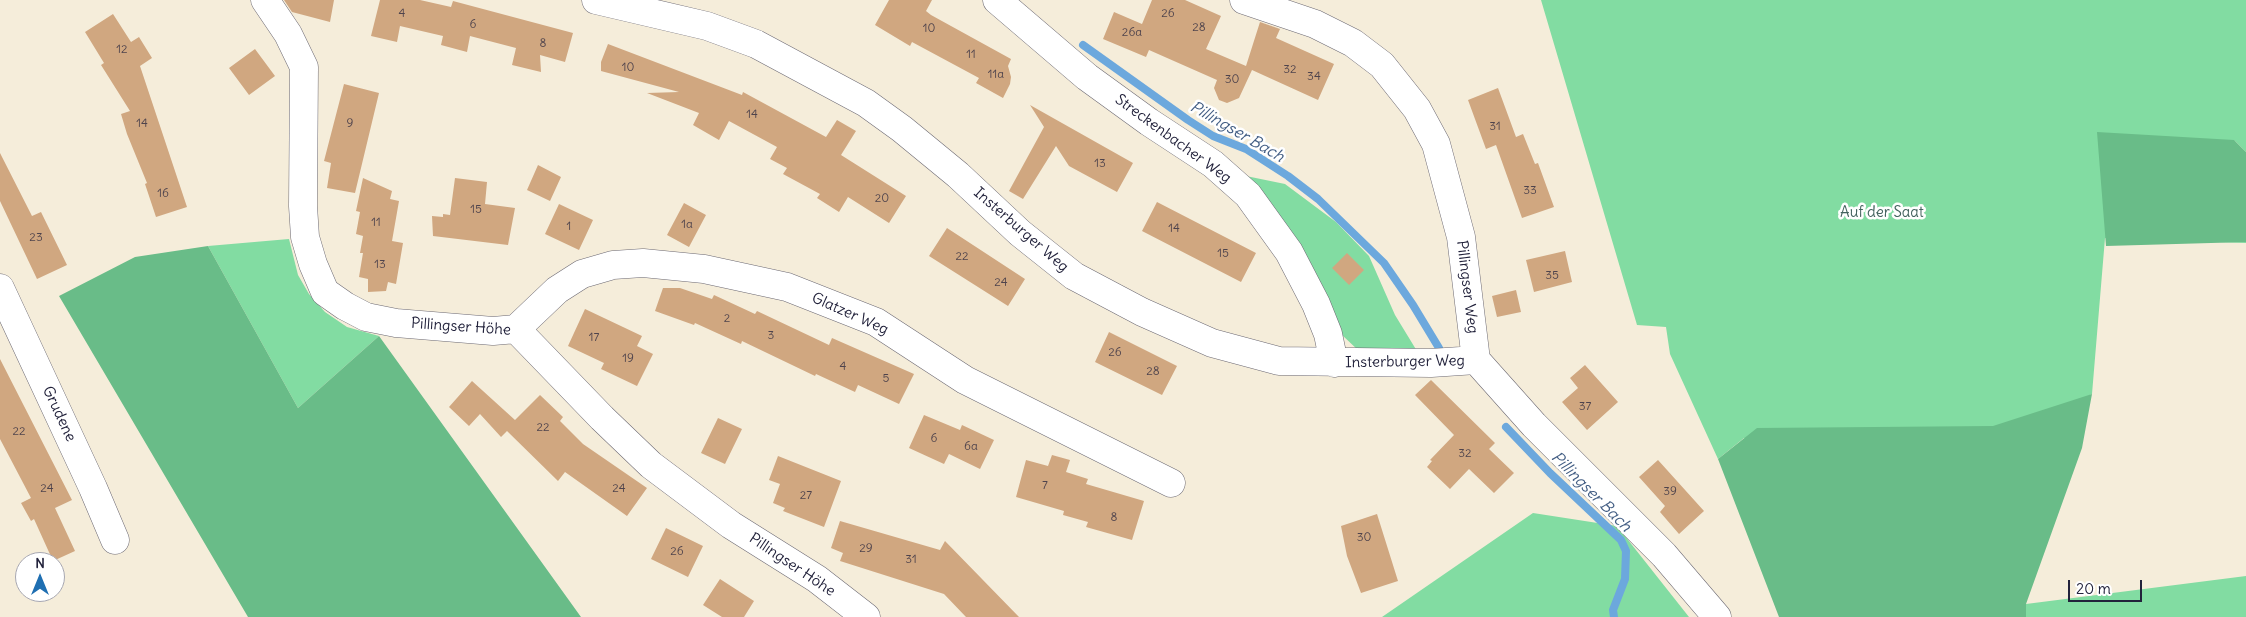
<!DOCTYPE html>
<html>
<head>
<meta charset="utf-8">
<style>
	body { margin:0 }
	#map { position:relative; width:2246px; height:617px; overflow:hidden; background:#f5edda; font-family:Delius,sans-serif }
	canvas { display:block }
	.north { position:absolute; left:15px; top:552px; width:50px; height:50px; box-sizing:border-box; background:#fff; border:1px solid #a7a7b1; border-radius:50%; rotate:0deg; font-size:14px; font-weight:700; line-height:20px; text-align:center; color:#22223b }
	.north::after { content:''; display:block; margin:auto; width:18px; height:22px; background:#1f6fb2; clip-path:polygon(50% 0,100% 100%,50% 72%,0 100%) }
	.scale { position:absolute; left:2068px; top:580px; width:74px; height:22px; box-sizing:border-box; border:2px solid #22223b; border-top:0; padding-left:6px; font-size:15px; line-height:18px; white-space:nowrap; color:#22223b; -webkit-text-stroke:4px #fff; paint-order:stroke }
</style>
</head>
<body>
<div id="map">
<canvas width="2246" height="617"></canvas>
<div class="north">N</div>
<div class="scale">20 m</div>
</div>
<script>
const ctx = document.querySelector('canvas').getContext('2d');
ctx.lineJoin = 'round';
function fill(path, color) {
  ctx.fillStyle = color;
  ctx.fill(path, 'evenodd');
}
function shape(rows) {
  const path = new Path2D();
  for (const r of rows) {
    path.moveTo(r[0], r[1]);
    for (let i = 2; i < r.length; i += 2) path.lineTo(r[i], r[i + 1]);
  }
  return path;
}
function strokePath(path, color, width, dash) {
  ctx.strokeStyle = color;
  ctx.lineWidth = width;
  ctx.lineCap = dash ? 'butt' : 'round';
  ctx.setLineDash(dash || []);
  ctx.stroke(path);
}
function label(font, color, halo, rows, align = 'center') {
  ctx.font = font + ' Delius,sans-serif';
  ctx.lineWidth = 5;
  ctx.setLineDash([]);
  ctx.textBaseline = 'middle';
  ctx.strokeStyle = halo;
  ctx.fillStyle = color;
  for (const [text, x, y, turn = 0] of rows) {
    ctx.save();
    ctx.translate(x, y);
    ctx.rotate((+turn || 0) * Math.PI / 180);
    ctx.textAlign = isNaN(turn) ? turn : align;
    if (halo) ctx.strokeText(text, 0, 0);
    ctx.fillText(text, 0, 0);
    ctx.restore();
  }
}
const green = shape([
	[1541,0,2246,0,2246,152,2234,140,2246,157,2246,243,2105,238,2092,394,2090,395,2077,452,1744,438,1718,459,1670,354,1666,327,1637,325],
	[1246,176,1285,184,1336,222,1369,256,1395,315,1420,356,1360,352,1341,334],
	[289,239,298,275,309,294,325,312,347,327,379,336,298,408,208,246],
	[1533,513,1617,526,1689,617,1382,617],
	[2246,576,2246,617,2026,617,2026,604]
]);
const forest = shape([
	[2097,132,2234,140,2246,152,2246,242,2106,246],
	[208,246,298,408,379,336,581,617,248,617,59,296,135,257],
	[2092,394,2082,448,2026,604,2026,617,1779,617,1718,459,1757,428,1993,426]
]);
const stream = shape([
	[1083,45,1188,120,1213,136,1246,149,1288,176,1318,199,1384,263,1413,305,1439,348],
	[1506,427,1550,473,1621,540,1626,551,1625,579,1613,610,1614,617]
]);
const building = shape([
	[284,0,334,0,330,22,292,12],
	[380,0,420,0,451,7,453,1,573,33,565,62,540,55,541,72,512,65,516,48,470,36,467,52,441,45,443,36,400,26,397,42,371,36],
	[889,0,932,0,926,11,931,15,1011,59,1008,66,1011,77,1010,84,1003,98,976,83,979,78,912,42,910,46,875,25],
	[1152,0,1185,0,1221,16,1206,49,1246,66,1260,22,1280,29,1276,38,1334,64,1318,100,1252,70,1239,98,1227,103,1219,100,1214,88,1217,80,1149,50,1146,57,1103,39,1114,12,1142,24],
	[113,14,131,42,139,37,152,58,140,66,187,207,156,217,145,184,147,183,127,134,121,114,130,111,101,65,104,63,85,32],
	[608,44,742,95,743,92,826,137,837,120,856,131,841,155,906,196,889,223,848,197,839,212,817,198,820,194,783,174,787,168,770,159,777,147,729,121,719,140,693,125,699,113,647,93,679,92,601,71,601,62],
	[255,49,275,76,249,95,229,68],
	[344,84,379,93,355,193,327,188,331,163,324,161],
	[1498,88,1516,137,1523,134,1535,164,1538,163,1554,207,1522,218,1496,145,1486,149,1468,100],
	[1030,105,1133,163,1117,192,1069,166,1056,146,1023,199,1009,191,1044,127],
	[0,153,32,216,41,212,67,265,37,279,0,201],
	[538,165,561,177,550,201,527,190],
	[363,178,392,191,390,199,399,201,392,241,403,243,396,284,388,282,386,291,368,292,368,279,359,277,363,253,360,253,363,236,356,234,360,212,356,211],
	[455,178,487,182,485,204,515,208,508,245,433,236,432,216,443,217,443,214,450,215],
	[1157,202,1256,253,1241,282,1142,231],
	[684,203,706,215,689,247,667,235],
	[559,204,593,220,579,250,545,234],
	[947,228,1025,279,1008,306,929,256],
	[1565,251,1572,282,1534,292,1526,260],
	[1347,253,1364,270,1349,285,1332,268],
	[663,288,680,288,712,299,714,295,755,314,757,311,829,345,832,338,914,374,899,404,858,385,855,392,816,374,815,376,742,341,741,344,695,323,694,325,655,311],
	[1516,290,1521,312,1497,317,1492,296],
	[585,309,642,336,637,346,653,354,637,386,601,369,604,363,568,346],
	[1109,332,1177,366,1162,395,1095,362],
	[0,359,72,500,55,508,75,551,53,561,34,519,31,521,21,503,31,498,0,439],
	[1585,365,1618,402,1587,430,1562,402,1578,388,1570,378],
	[1431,380,1495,443,1489,449,1514,473,1494,493,1469,469,1450,489,1427,467,1432,461,1430,460,1454,435,1415,395],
	[472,381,515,420,540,395,563,417,560,421,583,444,647,488,627,516,565,472,558,481,507,431,501,437,480,414,469,426,449,407],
	[924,415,960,430,962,425,994,440,980,469,949,454,944,464,909,448],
	[718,418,742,429,725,464,701,453],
	[1052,455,1070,460,1066,472,1088,479,1086,484,1144,501,1132,540,1086,527,1088,522,1063,515,1064,511,1016,497,1026,460,1048,466],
	[778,456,841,481,824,527,783,511,785,508,773,503,780,484,769,480],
	[1658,460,1704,511,1679,534,1660,512,1665,506,1639,477],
	[1377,514,1398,581,1361,593,1347,556,1341,526],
	[840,521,940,550,945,541,1019,617,966,617,944,594,840,561,843,553,831,548],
	[666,528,703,546,688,577,651,559],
	[720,579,754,601,744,617,722,617,703,605]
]);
const minor = shape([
	[265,0,288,34,304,67,303,206,305,237,313,264,325,292,345,306,366,317,396,323,493,331,516,329,602,418,651,465,731,525,817,579,866,617],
	[596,0,707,26,756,44,866,103,902,129,958,175,1020,233,1074,276,1142,312,1212,343,1279,361,1431,363,1476,360],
	[997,0,1087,77,1149,122,1213,164,1248,195,1289,252,1316,304,1328,334,1334,363],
	[1244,0,1315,24,1353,43,1382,65,1417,109,1436,144,1461,237,1476,360,1534,425,1664,555,1717,617],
	[0,288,93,488,115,540],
	[516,329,557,290,582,274,613,265,643,263,704,269,787,287,876,322,965,380,1171,483]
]);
const numberNames = [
	["4",402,14],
	["26",1168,14],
	["6",473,25],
	["28",1199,28],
	["10",929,29],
	["26a",1132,33],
	["8",543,44],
	["12",122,50],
	["11",971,55],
	["10",628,68],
	["32",1290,70],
	["11a",996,75],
	["34",1314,77],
	["30",1232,80],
	["14",752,115],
	["14",142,124],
	["9",350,124],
	["31",1495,127],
	["13",1100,164],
	["33",1530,191],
	["16",163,194],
	["20",882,199],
	["15",476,210],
	["11",376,223],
	["1a",687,225],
	["1",569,227],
	["14",1174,229],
	["23",36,238],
	["15",1223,254],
	["22",962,257],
	["13",380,265],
	["35",1552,276],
	["24",1001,283],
	["2",727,319],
	["3",771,336],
	["17",594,338],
	["26",1115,353],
	["19",628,359],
	["4",843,367],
	["28",1153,372],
	["5",886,379],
	["37",1585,407],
	["22",543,428],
	["22",19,432],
	["6",934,439],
	["6a",971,447],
	["32",1465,454],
	["7",1045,486],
	["24",47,489],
	["24",619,489],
	["39",1670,492],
	["27",806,496],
	["8",1114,518],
	["30",1364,538],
	["29",866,549],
	["26",677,552],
	["31",911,560]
];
const streetNames = [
	["Streckenbacher Weg",1173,139,36],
	["Insterburger Weg",1021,230,41],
	["Pillingser Weg",1467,287,83],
	["Glatzer Weg",850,314,24],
	["Pillingser Höhe",461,327,4],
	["Insterburger Weg",1405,362,-1],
	["Grudene",59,414,65],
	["Pillingser Höhe",792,565,34]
];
const parkNames = [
	["Auf der Saat",1882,213]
];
const waterNames = [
	["Pillingser Bach",1237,132,30],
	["Pillingser Bach",1591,492,45]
];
fill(green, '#82dca2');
fill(forest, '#69bc88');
strokePath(stream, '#6ca8dd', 8);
fill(building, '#d0a780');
strokePath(minor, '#6c6973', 29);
strokePath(minor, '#fff', 28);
label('12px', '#4e434c', null, numberNames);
label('15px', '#22223b', '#fff', streetNames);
label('15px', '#44635f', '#fff', parkNames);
label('italic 16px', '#435e84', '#fff', waterNames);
</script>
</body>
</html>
